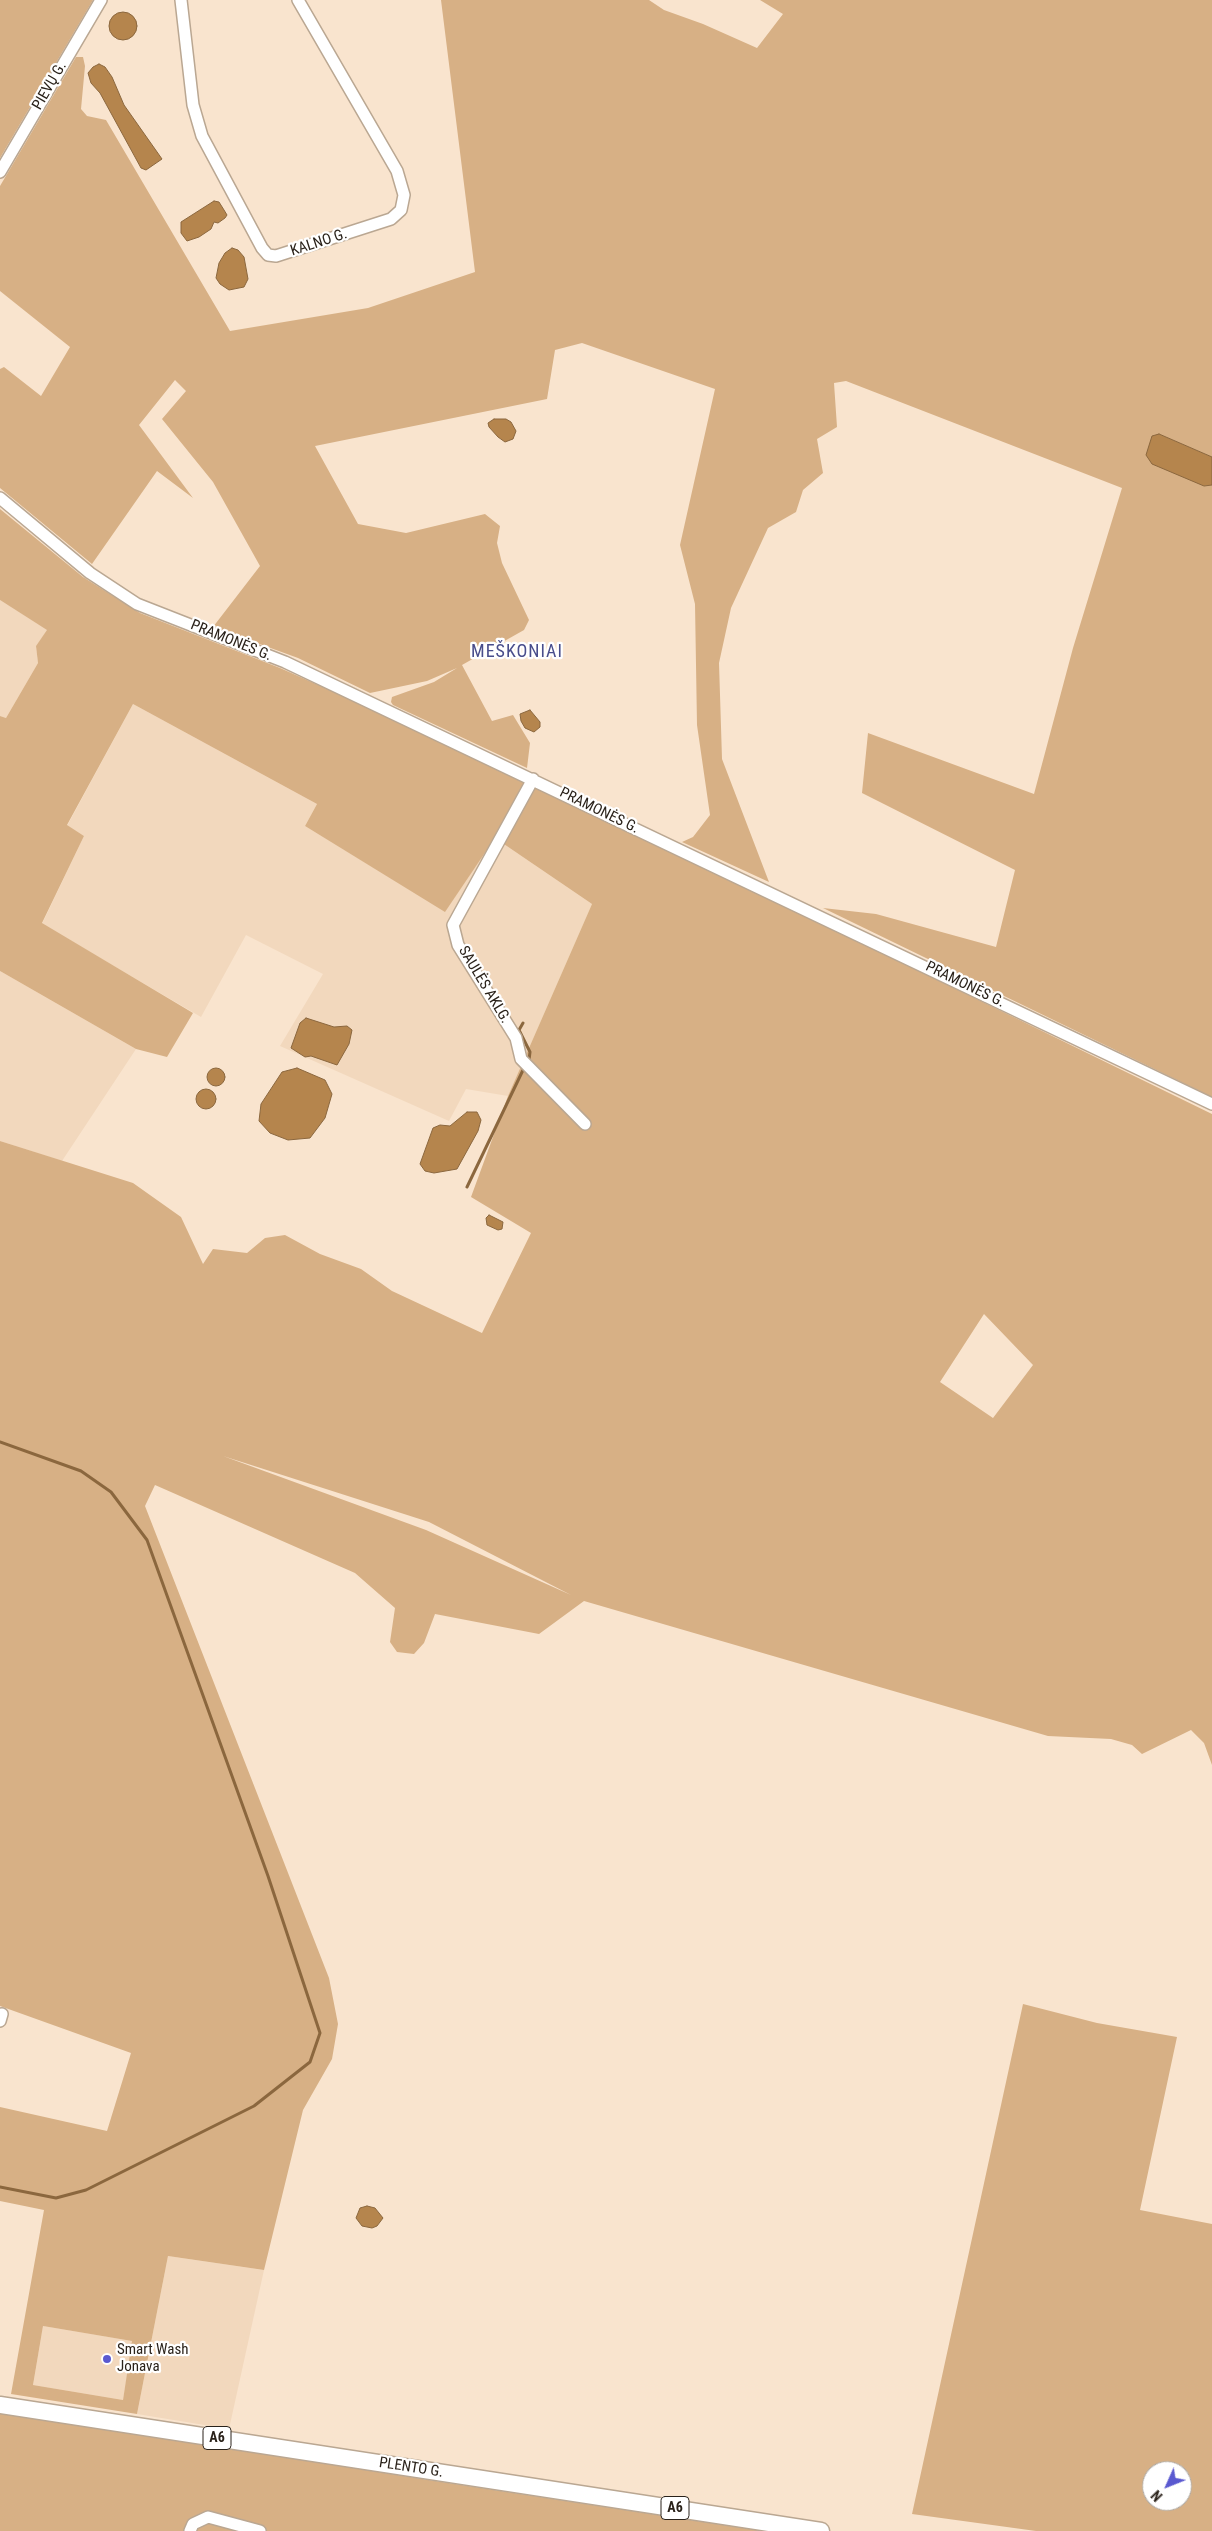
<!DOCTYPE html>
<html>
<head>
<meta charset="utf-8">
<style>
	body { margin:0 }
	#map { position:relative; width:1212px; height:2531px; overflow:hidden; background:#f9e4ce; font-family:"Roboto Condensed",sans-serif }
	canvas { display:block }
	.north { position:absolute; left:1142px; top:2461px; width:50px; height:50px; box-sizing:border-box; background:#fff; border:1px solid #aaa7a3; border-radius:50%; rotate:226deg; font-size:14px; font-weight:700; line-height:20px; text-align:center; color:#2a221a }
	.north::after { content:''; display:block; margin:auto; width:18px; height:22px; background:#5a59d0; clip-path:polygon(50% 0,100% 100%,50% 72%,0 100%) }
</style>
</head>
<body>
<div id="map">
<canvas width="1212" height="2531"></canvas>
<div class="north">N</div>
</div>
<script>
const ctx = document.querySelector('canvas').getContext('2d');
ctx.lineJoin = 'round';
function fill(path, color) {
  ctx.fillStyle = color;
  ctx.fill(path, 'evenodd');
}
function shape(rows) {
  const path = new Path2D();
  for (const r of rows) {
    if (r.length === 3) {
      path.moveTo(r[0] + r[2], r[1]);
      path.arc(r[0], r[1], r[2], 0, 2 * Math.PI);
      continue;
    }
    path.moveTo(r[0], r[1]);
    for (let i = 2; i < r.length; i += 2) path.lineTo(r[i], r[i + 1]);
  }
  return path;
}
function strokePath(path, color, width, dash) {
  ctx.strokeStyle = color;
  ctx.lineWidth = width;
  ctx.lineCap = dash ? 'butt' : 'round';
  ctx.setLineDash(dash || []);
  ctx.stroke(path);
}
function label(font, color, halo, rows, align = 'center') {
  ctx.font = font + ' "Roboto Condensed",sans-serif';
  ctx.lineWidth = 4.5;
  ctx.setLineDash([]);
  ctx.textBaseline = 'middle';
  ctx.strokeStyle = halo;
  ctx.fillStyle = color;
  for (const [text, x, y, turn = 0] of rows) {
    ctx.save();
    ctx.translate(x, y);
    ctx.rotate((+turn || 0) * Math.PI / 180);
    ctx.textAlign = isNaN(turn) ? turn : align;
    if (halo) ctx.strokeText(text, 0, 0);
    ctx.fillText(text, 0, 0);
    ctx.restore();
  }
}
const built = shape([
	[0,600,48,630,36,646,38,663,6,718,0,716],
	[133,704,317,804,305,826,445,911,495,838,592,904,508,1096,466,1089,449,1121,280,1046,323,974,246,935,201,1017,42,924,84,836,67,826],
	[0,971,136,1049,62,1161,0,1141],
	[168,2256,264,2270,229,2429,137,2414],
	[43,2326,133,2341,123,2400,33,2385]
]);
const green = shape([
	[0,0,93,0,0,158],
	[441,0,649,0,664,10,703,24,757,48,783,14,760,0,1212,0,1212,457,1159,434,1204,486,1212,485,1212,1097,823,908,876,914,996,947,1015,870,862,793,868,733,1034,794,1073,648,1122,488,846,381,834,383,837,427,817,439,823,473,803,490,796,512,768,528,731,608,719,663,722,759,769,882,682,842,693,837,710,815,697,725,695,604,680,545,715,389,582,343,555,350,547,399,315,446,358,524,406,533,485,514,500,526,497,543,502,563,529,620,524,630,462,665,492,721,513,715,530,743,527,768,393,705,391,702,392,697,434,682,457,668,427,681,370,693,298,658,213,627,260,566,213,482,162,419,186,391,175,380,139,425,193,498,157,471,92,564,0,488,0,369,4,367,41,396,70,347,0,291,0,186,76,57,83,57,85,66,81,109,87,116,106,120,230,331,368,308,475,272],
	[0,509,83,577,140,613,280,668,343,696,858,941,1212,1114,1212,1765,1204,1743,1191,1730,1142,1754,1132,1745,1111,1739,1048,1736,584,1601,539,1634,435,1614,424,1643,414,1654,397,1652,390,1642,395,1608,355,1573,155,1485,145,1506,329,1978,338,2024,332,2059,303,2110,264,2270,168,2256,137,2414,11,2394,44,2210,0,2201,0,2107,107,2131,131,2053,0,2006,0,1141,133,1183,181,1217,203,1264,213,1249,247,1253,265,1238,285,1235,320,1254,361,1269,392,1291,482,1333,531,1233,471,1197,508,1096,592,904,495,838,445,912,305,826,317,804,133,704,67,825,84,836,42,923,193,1013,167,1057,136,1049,0,971,0,716,6,718,38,663,36,646,47,630,0,600],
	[984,1314,1033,1365,993,1418,940,1382],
	[223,1456,429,1522,571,1595,426,1530],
	[43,2326,132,2341,123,2400,33,2385],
	[1023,2004,1097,2023,1177,2037,1140,2210,1212,2224,1212,2531,1036,2531,912,2514],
	[1152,2471,1182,2471,1182,2501,1152,2501],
	[0,2412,429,2480,763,2531,0,2531]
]);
const water = shape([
	[123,26,14],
	[99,64,105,67,112,77,124,105,162,159,146,170,141,168,100,93,91,83,88,73,93,67,99,64],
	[214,201,219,202,224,210,227,215,225,218,218,223,214,222,211,229,199,237,187,241,181,233,181,222,214,201],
	[232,248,238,250,244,257,248,279,244,287,229,290,220,284,216,278,219,263,225,253,232,248],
	[494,419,506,419,511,422,516,431,513,439,505,442,498,437,489,427,488,423,494,419],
	[1159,434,1212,457,1212,485,1204,486,1152,464,1146,455,1152,436,1159,434],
	[530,710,540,722,540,727,534,732,525,728,521,721,520,714,530,710],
	[306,1018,334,1027,347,1026,352,1030,349,1044,337,1065,311,1056,305,1057,291,1048,300,1023,306,1018],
	[297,1068,325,1080,332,1094,325,1118,310,1138,288,1140,270,1133,259,1121,261,1104,282,1072,297,1068],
	[216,1077,9],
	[206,1099,10],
	[467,1112,477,1112,481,1120,478,1131,457,1169,434,1173,425,1171,420,1164,433,1128,440,1125,450,1126,467,1112],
	[489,1215,503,1222,502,1229,498,1230,487,1225,486,1218,489,1215],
	[367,2206,375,2208,383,2218,377,2226,372,2228,362,2226,356,2218,360,2208,367,2206]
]);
const stream = shape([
	[523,1023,519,1030,530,1052,529,1060],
	[467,1187,524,1068],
	[0,1442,81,1471,111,1492,147,1540,268,1876,320,2033,310,2062,254,2106,86,2190,56,2198,0,2187]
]);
const minor = shape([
	[181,0,193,105,202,136,262,248,268,255,276,256,391,219,401,210,404,195,397,171,298,0],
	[0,172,101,0],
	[0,498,90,573,137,604,285,662,1212,1104],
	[533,779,453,925,458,945,516,1038,521,1059,585,1124],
	[0,2021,2,2014],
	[190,2531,193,2524,208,2517,260,2531]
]);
const highway = shape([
	[0,2405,821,2531]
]);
const markers = [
	[107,2359,5,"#5a59d0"]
];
const shields = [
	[217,2438,28],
	[675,2508,28]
];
const shieldNames = [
	["A6",217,2438],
	["A6",675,2508]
];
const streetNames = [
	["PIEVŲ G.",50,86,-60],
	["KALNO G.",319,243,-18],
	["PRAMONĖS G.",231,641,22],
	["PRAMONĖS G.",599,811,26],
	["SAULĖS AKLG.",484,985,59],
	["PRAMONĖS G.",965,985,26],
	["PLENTO G.",411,2468,9]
];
const poiNames = [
	["Smart Wash",117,2350],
	["Jonava",117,2367]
];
const quarterNames = [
	["MEŠKONIAI",517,652]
];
fill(built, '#f2d8bd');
fill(green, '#d7b085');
fill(water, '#b5854d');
strokePath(water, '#8b673e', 1);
strokePath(stream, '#8b673e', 3);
strokePath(minor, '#baa792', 14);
strokePath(highway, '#baa792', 19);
strokePath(minor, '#fff', 11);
strokePath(highway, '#fff', 16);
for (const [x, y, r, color] of markers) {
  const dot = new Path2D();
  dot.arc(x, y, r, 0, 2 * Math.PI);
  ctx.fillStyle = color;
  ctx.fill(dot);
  strokePath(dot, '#fff', 2);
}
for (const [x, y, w] of shields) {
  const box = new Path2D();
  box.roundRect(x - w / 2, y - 11.5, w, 23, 4);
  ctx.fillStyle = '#fff';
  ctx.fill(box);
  strokePath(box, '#2a221a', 1);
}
label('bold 14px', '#2a221a', null, shieldNames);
label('15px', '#2a221a', '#fff', streetNames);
label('15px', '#2a221a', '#fff', poiNames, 'left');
ctx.letterSpacing = '1px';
label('18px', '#494d8b', '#fff', quarterNames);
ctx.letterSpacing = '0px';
</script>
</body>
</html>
